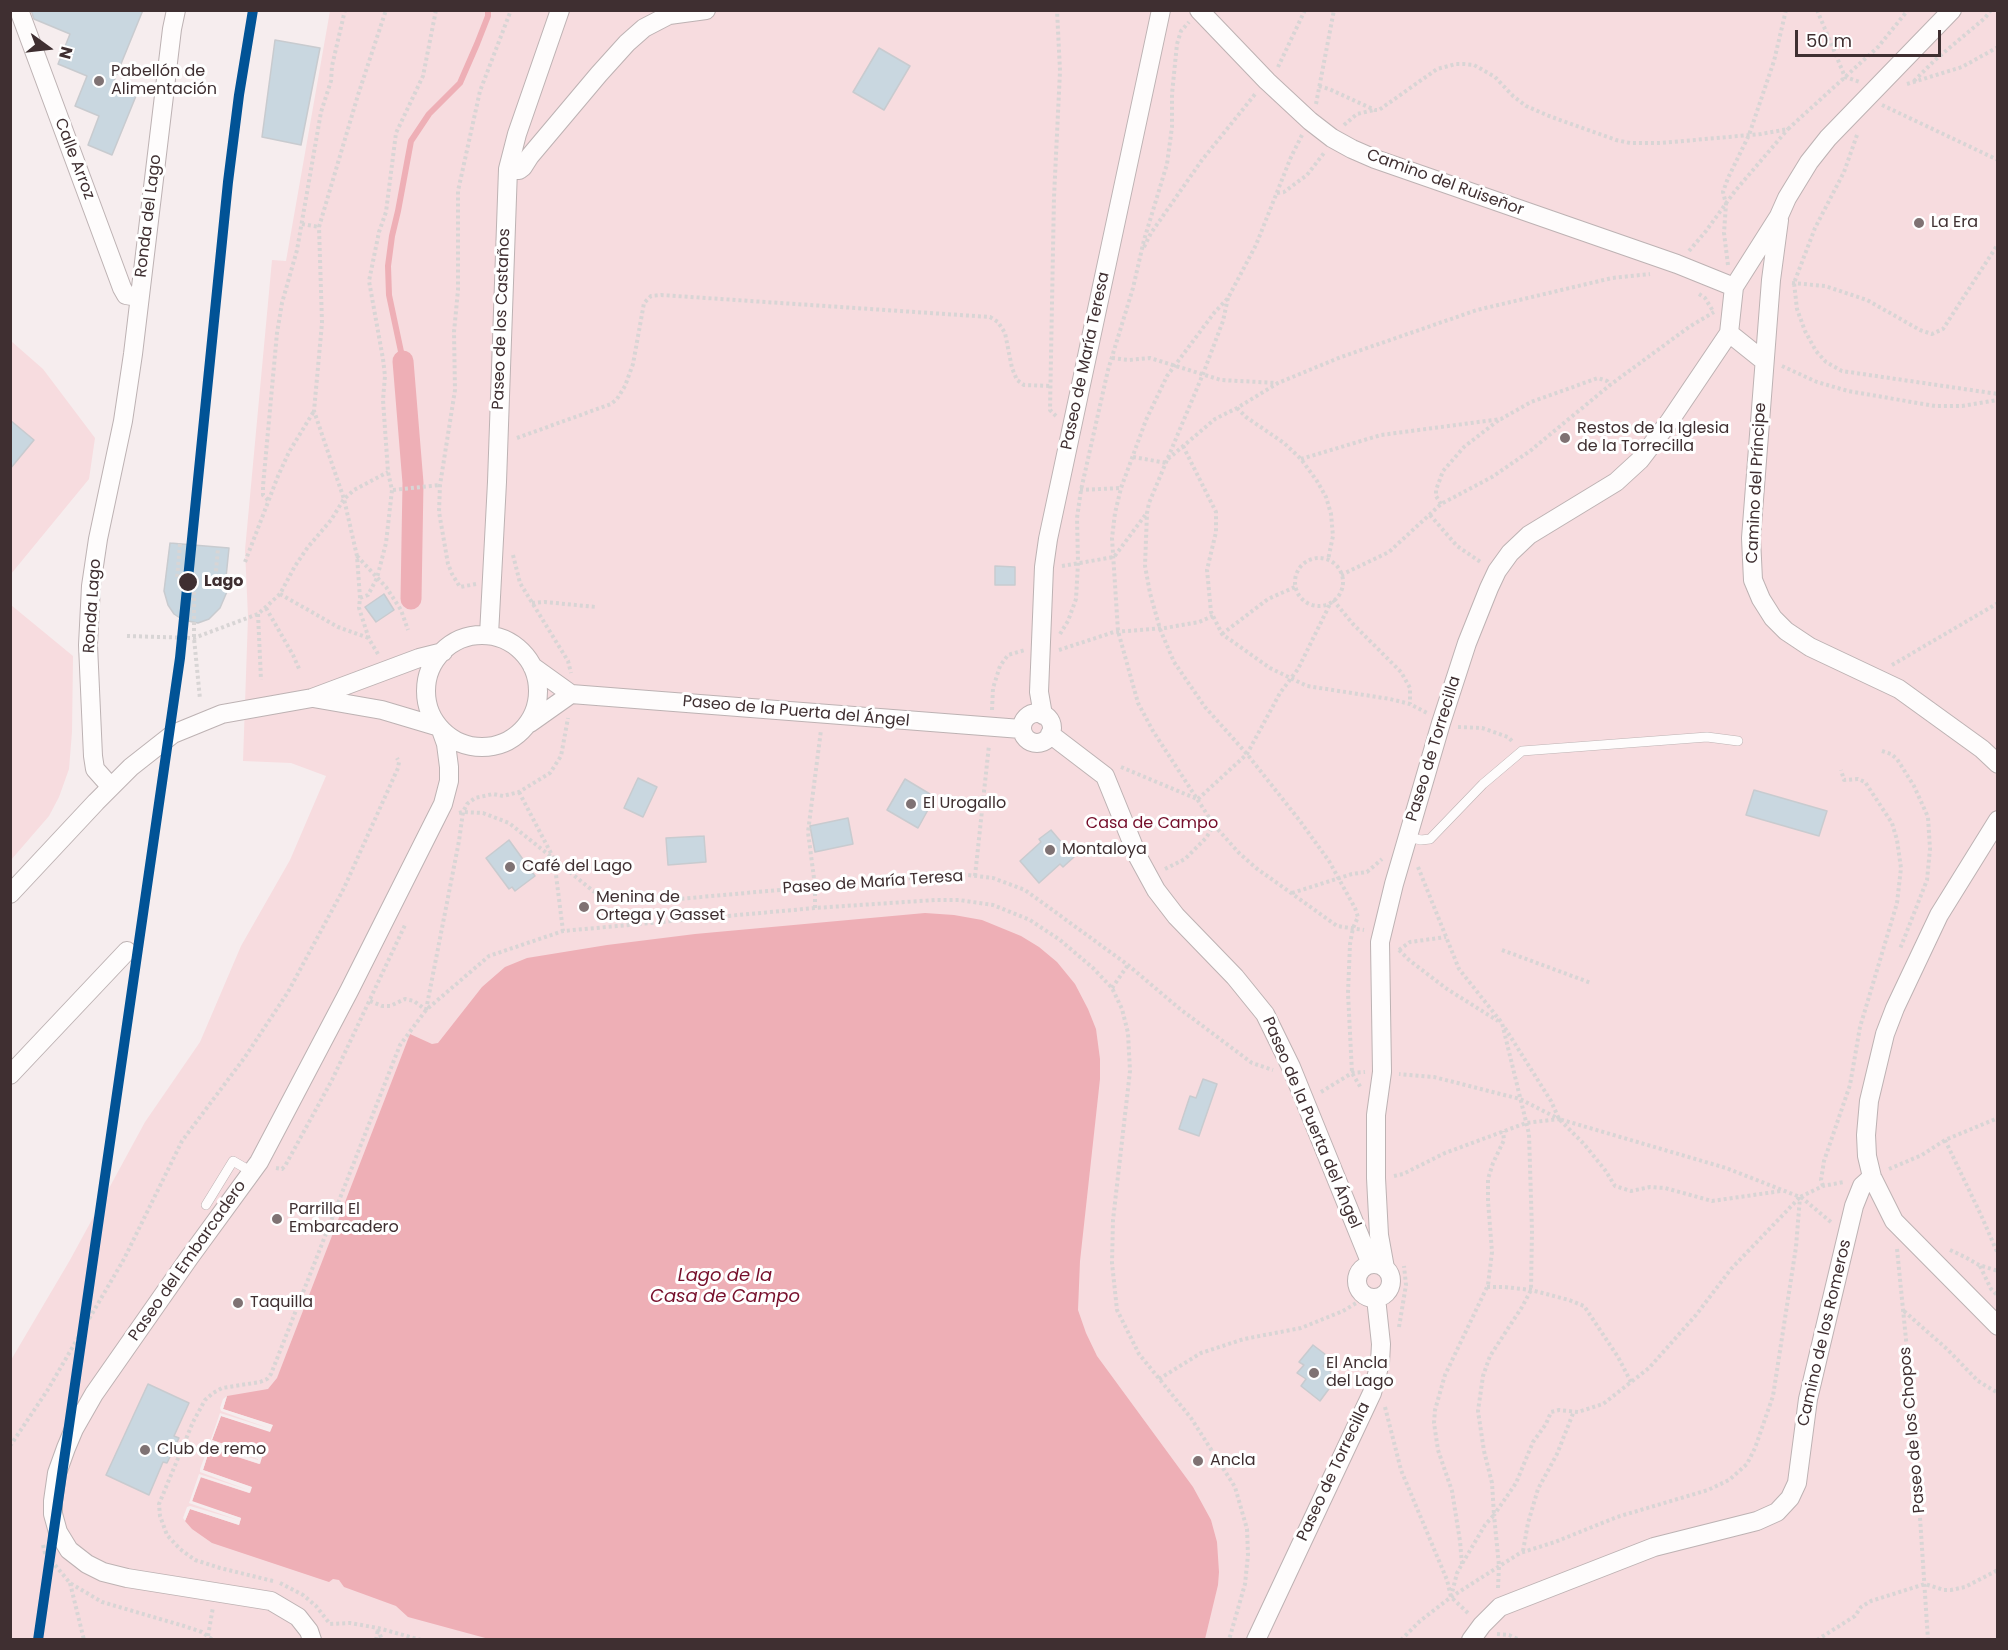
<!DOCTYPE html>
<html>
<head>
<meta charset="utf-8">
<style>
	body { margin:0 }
	#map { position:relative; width:2008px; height:1650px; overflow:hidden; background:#f6edee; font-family:Poppins,sans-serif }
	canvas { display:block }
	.frame { position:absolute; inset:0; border:12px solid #3f2f31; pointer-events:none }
	.north { position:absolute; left:18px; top:18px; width:60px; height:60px; -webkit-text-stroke:4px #fff; paint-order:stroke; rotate:105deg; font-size:16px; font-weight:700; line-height:24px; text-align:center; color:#3f2f31 }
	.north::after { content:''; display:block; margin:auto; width:21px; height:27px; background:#3f2f31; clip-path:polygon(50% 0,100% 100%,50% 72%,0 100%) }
	.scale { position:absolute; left:1795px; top:30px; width:146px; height:27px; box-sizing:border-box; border:3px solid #3f2f31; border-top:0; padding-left:8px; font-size:18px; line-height:21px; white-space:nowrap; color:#3f2f31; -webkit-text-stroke:4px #fff; paint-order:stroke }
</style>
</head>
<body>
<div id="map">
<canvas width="2008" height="1650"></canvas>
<div class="frame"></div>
<div class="north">N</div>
<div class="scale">50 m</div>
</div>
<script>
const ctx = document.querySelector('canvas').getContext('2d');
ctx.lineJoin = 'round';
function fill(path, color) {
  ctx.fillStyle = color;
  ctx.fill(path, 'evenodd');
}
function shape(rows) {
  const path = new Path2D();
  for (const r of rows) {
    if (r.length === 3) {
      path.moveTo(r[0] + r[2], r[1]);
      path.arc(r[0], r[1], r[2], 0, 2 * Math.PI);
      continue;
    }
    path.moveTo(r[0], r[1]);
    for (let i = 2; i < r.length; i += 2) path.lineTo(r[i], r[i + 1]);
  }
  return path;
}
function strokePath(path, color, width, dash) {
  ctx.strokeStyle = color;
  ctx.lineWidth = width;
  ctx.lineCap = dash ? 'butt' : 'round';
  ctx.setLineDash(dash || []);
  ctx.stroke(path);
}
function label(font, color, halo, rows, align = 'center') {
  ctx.font = font + ' Poppins,sans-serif';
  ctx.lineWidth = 6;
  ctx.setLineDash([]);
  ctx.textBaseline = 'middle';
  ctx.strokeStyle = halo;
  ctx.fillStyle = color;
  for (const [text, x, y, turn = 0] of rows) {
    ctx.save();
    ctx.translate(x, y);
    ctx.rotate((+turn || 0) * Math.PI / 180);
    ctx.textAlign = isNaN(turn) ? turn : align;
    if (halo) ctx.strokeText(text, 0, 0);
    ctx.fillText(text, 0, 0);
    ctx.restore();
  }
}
const green = shape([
	[330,11,1997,11,1997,1639,11,1640,11,1360,70,1260,145,1122,200,1042,241,946,290,860,326,776,291,763,243,761,248,617,245,550,272,260,286,261],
	[11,341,43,369,95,438,89,479,11,574],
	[11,605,73,656,72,732,69,769,59,797,49,816,11,860]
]);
const water = shape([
	[925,913,954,915,982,920,1021,936,1039,947,1057,962,1075,984,1088,1009,1096,1029,1100,1059,1100,1079,1080,1261,1078,1310,1086,1333,1097,1356,1193,1487,1211,1520,1217,1542,1219,1572,1218,1585,1205,1639,489,1639,408,1617,396,1606,344,1587,339,1580,333,1579,329,1582,212,1543,192,1529,185,1521,190,1509,239,1525,241,1518,192,1502,200,1477,249,1493,251,1487,203,1470,210,1448,259,1464,262,1457,212,1440,221,1416,270,1431,272,1425,223,1409,227,1396,268,1389,277,1378,410,1034,432,1044,438,1043,482,987,505,967,527,958,607,945,695,934]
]);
const pier = shape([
	[227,1396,223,1409,273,1425,270,1432,221,1416,212,1440,262,1457,260,1464,210,1448,203,1470,252,1487,250,1493,201,1477,192,1501,241,1518,239,1525,190,1509,185,1521,183,1518,187,1507,190,1506,238,1520,189,1503,199,1474,248,1490,200,1472,200,1469,209,1445,258,1460,258,1459,210,1442,220,1413,268,1428,221,1411,220,1408,223,1399]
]);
const stream = shape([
	[403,361,389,295,388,266,392,236,398,211,411,141,429,114,460,83,477,44,488,16,488,10]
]);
const canal = shape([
	[403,361,413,483,411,599]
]);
const building = shape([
	[31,10,143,10,112,86,136,96,112,155,88,145,99,116,75,106,87,76,58,64,70,34,34,19,31,10],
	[275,40,320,48,301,145,262,137,275,40],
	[879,48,910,66,884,110,853,92,879,48],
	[10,420,34,440,10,469,10,420],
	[170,543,229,548,225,587,229,587,220,608,209,619,198,623,183,620,174,614,168,605,164,591,170,543],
	[995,566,1015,567,1015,585,995,585,995,566],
	[384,594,394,610,376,622,365,607,384,594],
	[638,778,657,787,643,817,624,808,638,778],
	[905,779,935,797,918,828,887,810,905,779],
	[1754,790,1827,811,1819,836,1746,815,1754,790],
	[848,818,853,844,815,852,810,826,848,818],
	[1051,830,1074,857,1063,867,1060,864,1039,883,1020,861,1041,842,1039,839,1051,830],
	[704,836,706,862,668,865,666,838,704,836],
	[509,840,535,876,515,891,512,887,509,889,486,858,509,840],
	[1203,1079,1217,1084,1199,1136,1179,1129,1190,1096,1196,1098,1203,1079],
	[1313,1345,1330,1358,1323,1366,1332,1373,1328,1377,1334,1382,1320,1401,1301,1386,1306,1379,1297,1373,1304,1365,1299,1362,1313,1345],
	[148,1384,189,1403,174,1436,179,1438,167,1463,163,1462,149,1495,106,1475,148,1384]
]);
const path = shape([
	[1817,10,1845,77,1860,82],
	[1278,67,1305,10],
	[1914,81,1935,60,1985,18,1991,10],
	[1907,84,1962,67,1998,47],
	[1319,86,1329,89,1375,110,1379,110,1437,69,1456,64,1464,64,1474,65,1495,77,1513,96,1526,106,1549,116,1616,140,1630,143,1661,143,1761,134,1788,129,1878,47,1908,10],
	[1316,104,1334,10],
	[1882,105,1998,160],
	[1344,125,1357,114,1374,110],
	[1302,135,1291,157,1256,245,1228,298,1214,313,1167,376,1146,420,1121,488,1115,513,1112,538,1118,631,1138,703,1153,731,1214,825,1239,853,1256,868,1337,926,1364,930],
	[1857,135,1844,172,1815,228,1794,283,1797,309,1805,331,1816,351,1826,362,1842,371,1998,394],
	[1277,193,1284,192,1307,175,1324,153],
	[302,224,319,227],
	[1144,247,1151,233,1202,160,1256,93],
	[1689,251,1706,231,1735,191,1788,129],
	[1728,265,1724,233,1726,204,1723,192,1728,178,1749,135,1774,61,1786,10],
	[1792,283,1825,286,1867,300,1920,330,1932,334,1943,329,1998,244],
	[1699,294,1705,298,1713,311],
	[1228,298,1223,321,1203,374,1149,503,1147,513,1145,566,1150,593,1160,629,1174,662,1205,707,1247,754,1300,821,1329,861,1355,908,1358,917,1353,928,1350,944,1348,993,1352,1073,1361,1088],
	[1112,358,1129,360,1150,358,1221,380,1277,383],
	[1782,366,1817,382,1848,391,1935,406,1962,406,1998,400],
	[1237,408,1246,417,1284,443,1301,459,1317,481,1326,497,1331,514,1333,536,1328,560],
	[1056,416,1050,410,1054,197,1060,71,1057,10],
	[517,438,611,404,617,399,625,386,633,364,644,303,651,296,661,295,990,317,998,322,1005,333,1012,368,1017,380,1024,385,1051,386],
	[1183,446,1216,512,1216,532,1207,570,1208,580,1211,612,1222,634,1270,668,1307,686,1390,699,1410,704,1427,713],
	[1133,457,1167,463],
	[1168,459,1215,419,1237,408,1278,383,1341,357,1477,310,1612,278,1650,274],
	[1301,459,1381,435,1501,419,1531,402,1598,378,1607,381,1610,385],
	[393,490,440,485],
	[1080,490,1121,488],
	[268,500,263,495,263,486,277,333,282,303,297,250,321,112,331,81,332,66,345,10],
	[1441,504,1436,496,1436,490,1443,471,1464,447,1500,419],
	[1430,515,1457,546,1482,563],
	[180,544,177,579,215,582,218,548],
	[513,555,520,583,568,661,571,673],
	[357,556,386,587,401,610,408,630],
	[1319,582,24],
	[245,562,278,476,289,452,314,411],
	[1062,566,1114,557,1146,514],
	[1341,575,1389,552,1441,504,1492,477,1530,451,1610,385,1689,327,1714,312],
	[194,580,194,638,200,699],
	[476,584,460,587,452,574,448,564,439,512,440,485,455,390,454,332,458,290,458,191,480,91,511,10],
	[280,594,338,627,369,638],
	[360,598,368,595,377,578,386,543,392,490,388,472,383,400,385,376,383,359,369,281,379,232,386,212,396,133,423,76,436,10],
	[1333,600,1353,624,1401,672,1410,688,1410,704],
	[532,603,545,602,596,607],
	[266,608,293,655,300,671],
	[258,614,261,680],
	[1060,634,1068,621,1076,599,1078,563,1077,518,1081,490,1108,370,1133,288,1144,240,1167,164,1172,127,1172,94,1177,44,1181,31,1189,22],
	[1222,634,1268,599,1295,587],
	[127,636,194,638,258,614,280,594,295,566,308,547,331,520,344,499,354,490,388,472],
	[1059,650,1114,632,1165,628,1199,622,1213,616],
	[378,654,369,639,359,608,360,598,357,556,344,499,314,411,322,323,319,227,358,95,386,10],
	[1892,665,1998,603],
	[992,710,993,688,1000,666,1008,655,1025,650],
	[1458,727,1482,728,1508,737,1513,742],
	[1882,751,1891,754,1897,759,1914,786,1928,817,1930,849,1927,880,1900,949],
	[1121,767,1197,799],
	[519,792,554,859,593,891,620,900,656,901,959,874,993,878,1025,890,1128,965,1180,1009,1252,1063,1273,1070],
	[1198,799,1247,754,1280,693,1298,669,1331,602],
	[459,813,463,812,483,813,509,823,554,859,563,931],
	[1418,867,1459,969,1502,1023,1529,1134,1532,1231,1531,1290,1522,1307,1490,1356,1483,1376,1478,1411,1484,1451,1492,1483,1494,1515,1485,1525,1462,1564,1457,1573,1451,1597],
	[1165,869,1185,859,1206,838,1214,825],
	[975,876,989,745],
	[1292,893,1352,874,1367,872,1382,859],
	[815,908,815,886,808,832,821,730],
	[1399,950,1409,960,1447,989,1498,1021],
	[1399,950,1410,942,1446,937],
	[1502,950,1591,983],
	[1112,988,1128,965],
	[370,1001,382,1006,390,1006,405,999,414,1001,426,1010],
	[426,1010,459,841,463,812,467,804,475,798,493,794,503,796,519,792,550,773,561,756,568,718],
	[1505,1028,1551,1101,1559,1119,1726,1168,1800,1197,1823,1186,1844,1182],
	[1321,1092,1352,1073,1365,1072],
	[1560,1120,1584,1144,1605,1170,1615,1186,1631,1191,1650,1187,1665,1188,1712,1201,1781,1191],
	[1945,1140,1981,1215,1998,1254],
	[276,1168,282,1169,285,1166,332,1080,405,925],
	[1889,1169,1922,1155,1945,1140,1998,1118],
	[1394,1176,1403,1174,1445,1153,1526,1123,1559,1119,1520,1099,1434,1077,1399,1074],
	[1823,1186,1821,1180,1824,1161,1850,1085,1860,1027,1897,903,1901,868,1897,840,1892,823,1865,782,1858,779,1844,780,1841,770],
	[1801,1197,1832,1223],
	[1897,1249,1913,1410,1928,1640],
	[1950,1250,1965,1257,1979,1265,1998,1271],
	[1980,1266,1991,1289,1998,1296],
	[1487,1287,1504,1287,1531,1290,1569,1300,1584,1306,1618,1357,1631,1382],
	[1904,1311,1948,1350,1978,1381,1998,1393],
	[1399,1327,1406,1285,1404,1266],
	[1159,1379,1201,1353,1244,1339,1301,1328,1343,1311,1358,1302],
	[1385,1407,1401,1470,1447,1580,1451,1597,1469,1614],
	[10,1446,47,1391,124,1259,182,1141,245,1057,288,992,344,888,398,768,399,762,397,758],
	[43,1545,45,1553,70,1583,102,1602,184,1626,202,1632,213,1640],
	[1523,1551,1528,1523,1538,1489,1557,1454,1574,1411],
	[1462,1564,1460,1541,1452,1491,1438,1450,1434,1423,1435,1410,1445,1375,1488,1285,1492,1252,1488,1201,1488,1179,1493,1163,1504,1140,1503,1131],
	[273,1581,220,1568,195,1560,180,1549,167,1535,160,1516,159,1504,193,1422,205,1400,213,1393,222,1388,260,1382,267,1379,271,1374,400,1045,426,1010,489,956,563,931,815,908,935,900,959,900,993,905,1030,920,1060,940,1093,968,1112,988,1122,1009,1128,1033,1130,1071,1113,1220,1112,1263,1117,1310,1139,1354,1191,1418,1235,1487,1247,1529,1248,1555,1245,1584,1229,1640],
	[70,1583,84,1640],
	[280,1583,303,1595,316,1606,330,1624,350,1623,378,1628,421,1640],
	[1498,1588,1499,1566,1494,1515,1516,1483,1533,1442,1546,1424,1551,1412,1559,1410,1578,1412,1603,1404,1649,1368,1696,1315,1731,1269,1800,1197],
	[378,1629,382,1640],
	[1497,1634,1509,1635,1520,1640],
	[208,1636,213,1607],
	[376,1640,378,1629],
	[1401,1640,1420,1621,1451,1597,1520,1553,1555,1542,1617,1517,1708,1490,1729,1480,1747,1464,1755,1448,1773,1396,1796,1247,1800,1197],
	[1817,1640,1855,1616,1861,1607,1871,1601,1925,1584,1944,1590,1951,1590,1965,1587,1998,1570]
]);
const service = shape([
	[1408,837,1421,840,1430,839,1483,784,1522,751,1707,737,1738,741],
	[206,1205,233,1161,252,1172]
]);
const minor = shape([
	[19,10,122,288,126,295,138,297],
	[1199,10,1267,81,1310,121,1332,138,1352,149,1375,159,1677,264,1734,287],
	[508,169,519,170,523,167,530,156,599,74,627,43,644,28,669,15,706,10],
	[1779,220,1771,280,1751,538,1753,580,1761,599,1773,618,1786,631,1810,647,1899,689,1982,749,1998,764],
	[1729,333,1764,361],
	[482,691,56],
	[489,635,497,482,508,169,517,134,560,10],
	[532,666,571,694,1021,729],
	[313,698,382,710,439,727],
	[1037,728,15],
	[1043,715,1039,692,1044,567,1048,539,1161,10],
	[530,723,571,694],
	[1050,734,1105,776,1138,857,1156,890,1176,916,1235,977,1265,1014,1291,1067,1371,1264],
	[111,787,95,769,93,756,88,645,91,586,98,539,123,421,133,354,172,29,176,10],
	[1998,820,1939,915,1895,1008,1885,1034,1869,1101,1866,1135,1867,1156,1872,1177,1894,1221,1998,1326],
	[10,894,96,802,131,767,173,734,222,714,312,698,419,658,443,652],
	[10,1075,127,951],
	[1374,1281,17],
	[1385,1268,1379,1235,1376,1178,1376,1115,1382,1072,1380,942,1394,884,1441,723,1467,643,1489,588,1497,571,1510,553,1529,535,1616,482,1640,460,1669,422,1729,333,1734,287,1779,216,1787,198,1809,162,1828,138,1952,10],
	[312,1640,309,1631,298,1617,271,1601,127,1578,103,1572,87,1564,69,1550,58,1532,53,1514,53,1501,57,1473,66,1448,74,1429,94,1394,189,1258,259,1162,349,991,443,804,449,781,449,767,446,744,441,730],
	[1256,1640,1372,1393,1380,1363,1381,1344,1376,1298],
	[1471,1640,1482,1625,1500,1607,1654,1547,1757,1521,1777,1512,1790,1498,1797,1483,1808,1399,1854,1206,1862,1186,1872,1177]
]);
const metro1 = shape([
	[38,1640,180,658,228,182,239,95,253,10]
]);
const markers = [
	[99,81,6,"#7f7273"],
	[1919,223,6,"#7f7273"],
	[1565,438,6,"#7f7273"],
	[188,582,10,"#3f2f31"],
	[911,804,6,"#7f7273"],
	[1050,850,6,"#7f7273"],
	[510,867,6,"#7f7273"],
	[584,907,6,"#7f7273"],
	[277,1219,6,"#7f7273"],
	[238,1303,6,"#7f7273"],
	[1314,1373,6,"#7f7273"],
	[145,1450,6,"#7f7273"],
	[1198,1461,6,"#7f7273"]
];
const poiNames = [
	["Pabellón de",111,72],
	["Alimentación",111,90],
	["La Era",1931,223],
	["Restos de la Iglesia",1577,429],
	["de la Torrecilla",1577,447],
	["El Urogallo",923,804],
	["Montaloya",1062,850],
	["Café del Lago",522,867],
	["Menina de",596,898],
	["Ortega y Gasset",596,916],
	["Parrilla El",289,1210],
	["Embarcadero",289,1228],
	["Taquilla",250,1303],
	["El Ancla",1326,1364],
	["del Lago",1326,1382],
	["Club de remo",157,1450],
	["Ancla",1210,1461]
];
const streetNames = [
	["Calle Arroz",74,159,69],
	["Camino del Ruiseñor",1445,183,20],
	["Ronda del Lago",149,216,-83],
	["Paseo de los Castaños",502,319,-88],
	["Paseo de María Teresa",1086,361,-78],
	["Camino del Príncipe",1757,483,-87],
	["Ronda Lago",93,606,-86],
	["Paseo de la Puerta del Ángel",796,712,5],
	["Paseo de Torrecilla",1434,749,-73],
	["Paseo de María Teresa",873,883,-4],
	["Paseo de la Puerta del Ángel",1311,1123,67],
	["Paseo del Embarcadero",188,1261,-55],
	["Camino de los Romeros",1825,1333,-77],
	["Paseo de los Chopos",1913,1430,-95],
	["Paseo de Torrecilla",1334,1472,-65]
];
const stopNames = [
	["Lago",204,582]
];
const parkNames = [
	["Casa de Campo",1152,824]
];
const waterNames = [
	["Lago de la",725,1276],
	["Casa de Campo",725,1297]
];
fill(green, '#f7dcdf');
fill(water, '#eeafb6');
fill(pier, '#f6edee');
strokePath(stream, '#eeafb6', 6);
strokePath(canal, '#eeafb6', 21);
fill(building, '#c9d7e0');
strokePath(building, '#c8cbcf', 1.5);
strokePath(service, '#bdb2b3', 10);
strokePath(minor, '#bdb2b3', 20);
strokePath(path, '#d8d5d5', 4, [3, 3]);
strokePath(service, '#fefcfc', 9);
strokePath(minor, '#fefcfc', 18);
strokePath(metro1, '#015396', 10);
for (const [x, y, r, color] of markers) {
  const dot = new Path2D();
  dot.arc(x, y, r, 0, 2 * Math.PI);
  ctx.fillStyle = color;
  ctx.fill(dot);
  strokePath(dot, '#fff', 2);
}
label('16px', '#3f2f31', '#fff', poiNames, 'left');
label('16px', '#3f2f31', '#fff', streetNames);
label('bold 16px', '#3f2f31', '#fff', stopNames, 'left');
label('16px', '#740d2a', '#fff', parkNames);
label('italic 18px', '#77102c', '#fff', waterNames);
</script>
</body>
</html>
